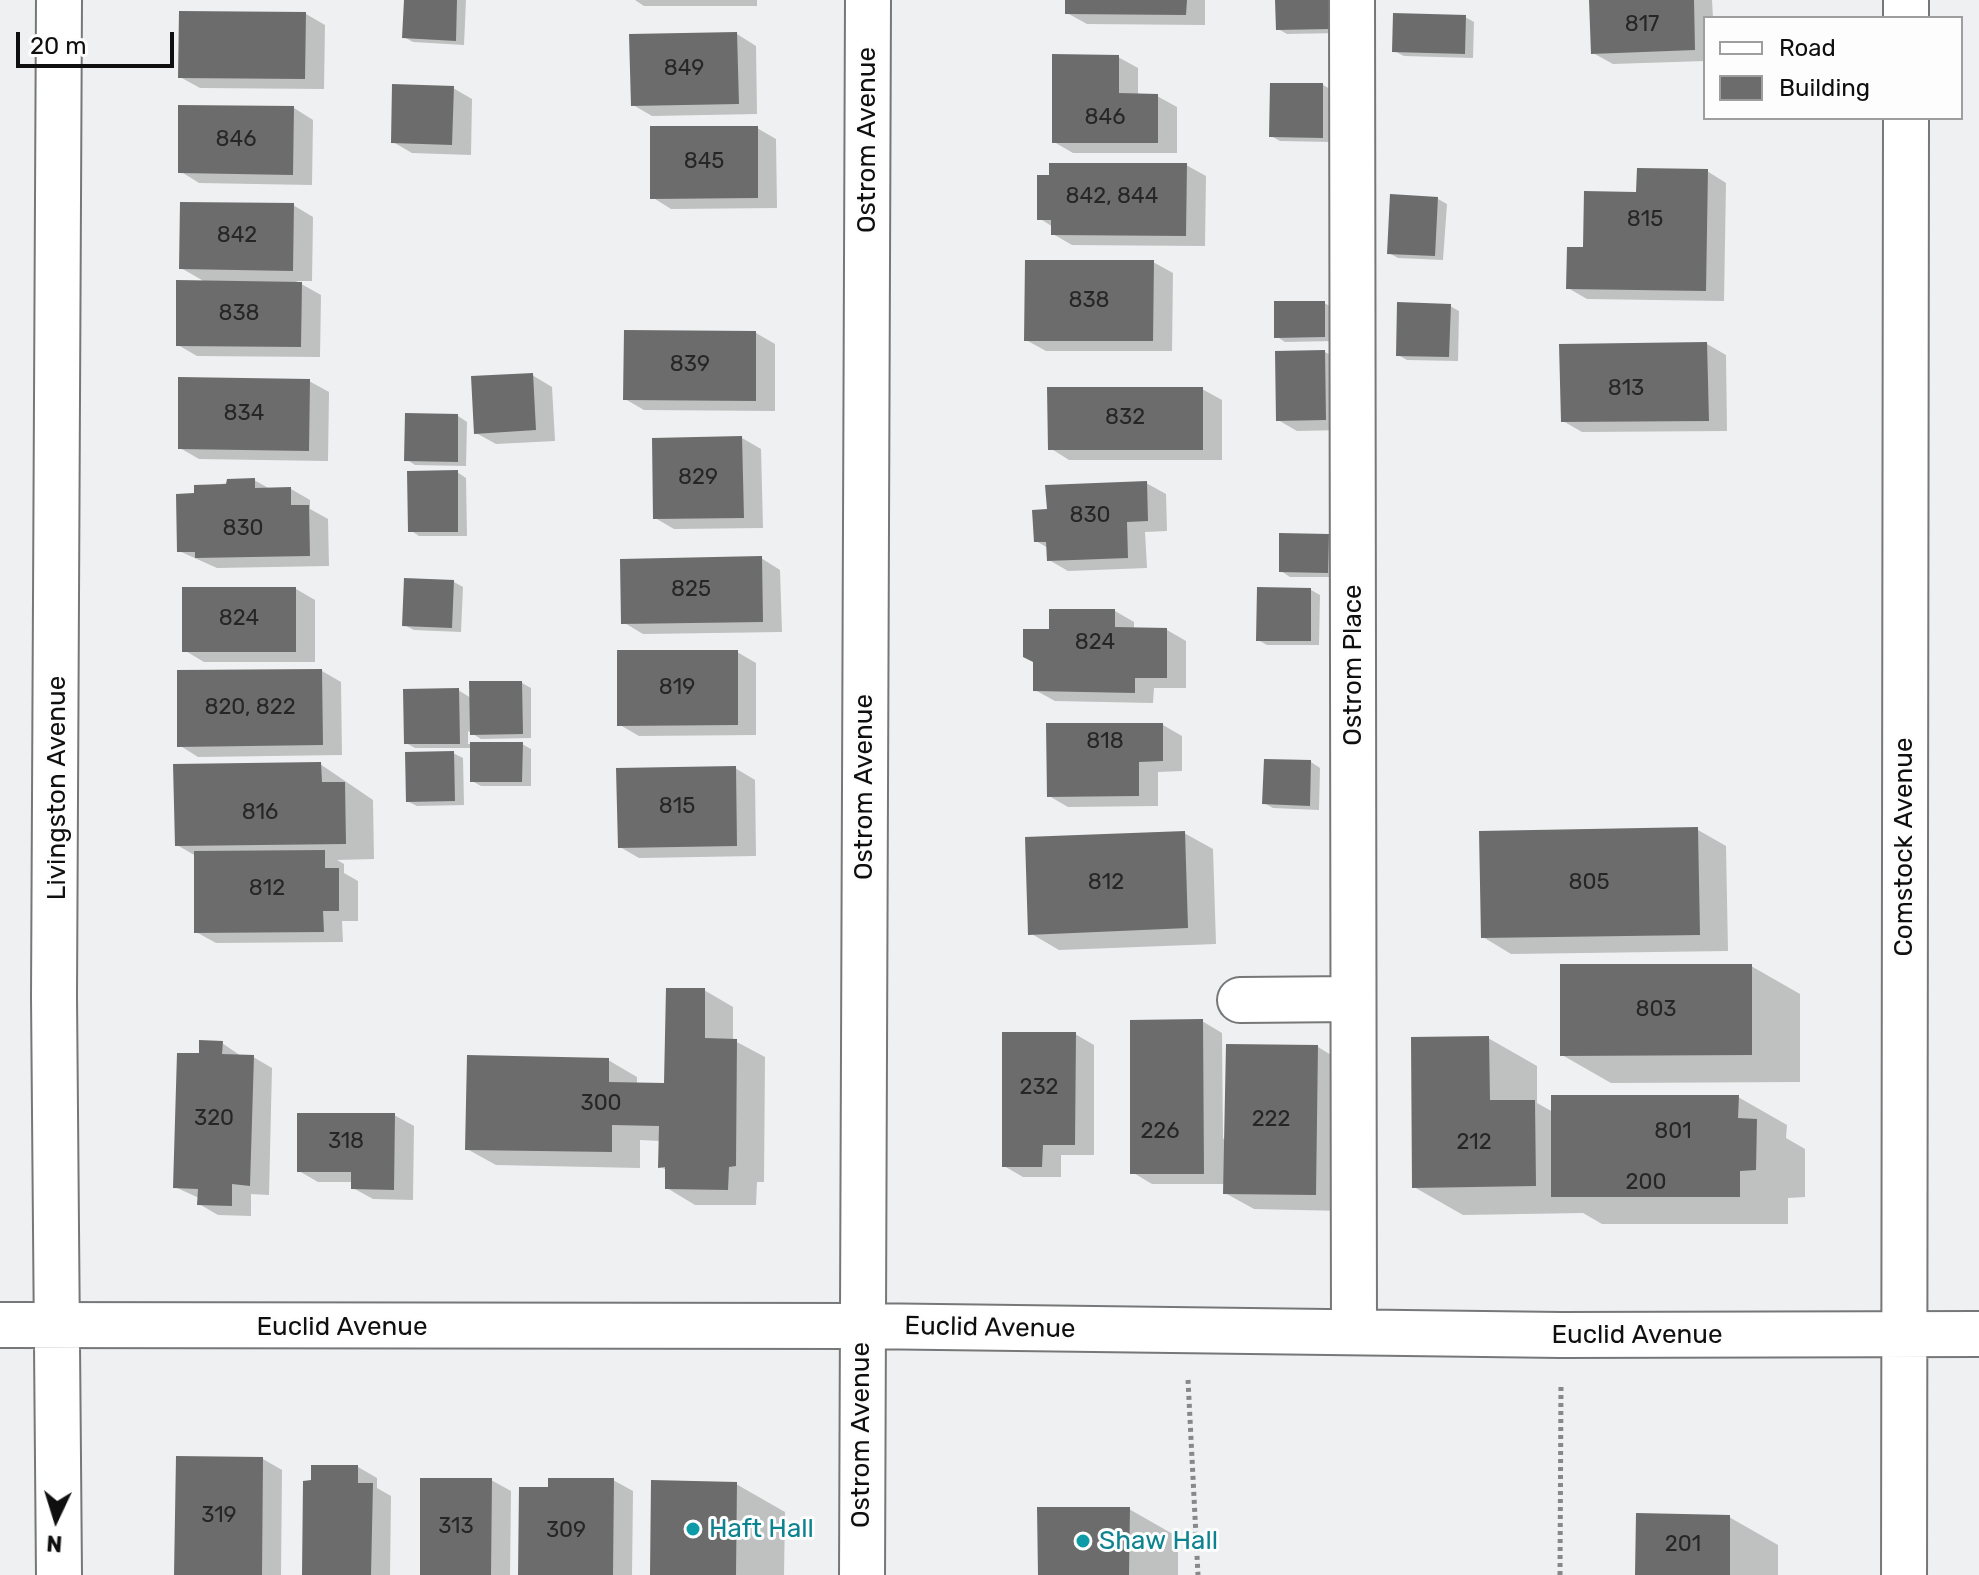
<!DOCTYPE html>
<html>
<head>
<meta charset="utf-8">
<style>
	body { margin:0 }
	#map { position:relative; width:1979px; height:1575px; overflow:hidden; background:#eff0f1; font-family:Rubik,sans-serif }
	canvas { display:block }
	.legend { position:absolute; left:1703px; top:16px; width:260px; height:104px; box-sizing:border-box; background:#fdfdfe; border:2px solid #9e9e9f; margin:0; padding:10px 14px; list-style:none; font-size:24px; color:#0f0f10 }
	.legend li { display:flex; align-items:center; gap:16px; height:40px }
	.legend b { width:40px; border:2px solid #9e9e9f }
	.north { position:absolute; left:16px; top:1479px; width:80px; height:80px; -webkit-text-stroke:6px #fdfdfe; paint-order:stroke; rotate:184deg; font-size:22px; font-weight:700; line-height:32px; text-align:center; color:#0f0f10 }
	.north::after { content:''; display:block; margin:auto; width:28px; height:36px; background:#0f0f10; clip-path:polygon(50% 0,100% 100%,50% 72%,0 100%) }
	.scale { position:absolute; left:16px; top:32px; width:158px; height:36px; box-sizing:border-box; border:4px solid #0f0f10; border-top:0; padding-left:10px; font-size:24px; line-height:28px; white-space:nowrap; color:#0f0f10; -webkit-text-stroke:6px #fdfdfe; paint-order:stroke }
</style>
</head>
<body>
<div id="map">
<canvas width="1979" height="1575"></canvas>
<ul class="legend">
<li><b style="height:10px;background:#fff"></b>Road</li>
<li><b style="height:22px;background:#6c6c6d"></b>Building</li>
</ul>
<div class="north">N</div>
<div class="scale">20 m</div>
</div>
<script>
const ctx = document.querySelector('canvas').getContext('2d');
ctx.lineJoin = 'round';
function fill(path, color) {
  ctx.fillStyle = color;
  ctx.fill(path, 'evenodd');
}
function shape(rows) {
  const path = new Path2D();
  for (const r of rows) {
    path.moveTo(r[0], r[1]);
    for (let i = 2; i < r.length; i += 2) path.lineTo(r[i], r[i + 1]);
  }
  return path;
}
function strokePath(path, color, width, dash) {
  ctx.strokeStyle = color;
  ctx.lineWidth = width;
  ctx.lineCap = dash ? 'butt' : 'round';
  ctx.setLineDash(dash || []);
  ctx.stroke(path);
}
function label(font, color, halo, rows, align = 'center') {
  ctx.font = font + ' Rubik,sans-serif';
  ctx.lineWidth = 6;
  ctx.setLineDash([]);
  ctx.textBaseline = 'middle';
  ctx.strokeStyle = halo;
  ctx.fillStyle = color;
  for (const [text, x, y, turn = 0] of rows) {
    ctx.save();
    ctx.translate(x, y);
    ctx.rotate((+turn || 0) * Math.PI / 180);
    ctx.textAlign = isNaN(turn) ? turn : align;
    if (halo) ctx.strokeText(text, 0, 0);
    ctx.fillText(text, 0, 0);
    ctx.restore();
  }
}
const shadow = shape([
	[406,0,466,0,464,45,413,42,404,37],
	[635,0,757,0,757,6,644,6],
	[1067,0,1205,0,1205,25,1087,24,1067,13],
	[1277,0,1339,0,1339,33,1287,34,1278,29],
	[1591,0,1712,0,1713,18,1705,18,1705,61,1613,64,1593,53],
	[306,14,325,25,324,89,200,88,180,77],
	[1465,17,1474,22,1473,58,1404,56,1394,51],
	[737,34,756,46,757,114,652,116,633,105],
	[1118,57,1138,68,1138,96,1157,96,1177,107,1177,153,1073,153,1054,142],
	[1323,85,1332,90,1332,142,1280,141,1271,136],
	[453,88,472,99,471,155,412,153,393,142],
	[294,108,313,120,312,185,199,183,180,171],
	[757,128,776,139,777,208,671,209,652,197],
	[1186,165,1206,176,1205,246,1072,245,1053,234,1053,227,1039,218,1051,177],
	[1707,171,1726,183,1724,301,1587,299,1568,288,1585,249,1638,194],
	[1438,199,1447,204,1443,260,1398,258,1389,253],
	[293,205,313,217,312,281,296,281,321,295,320,357,197,356,178,345,207,283,181,268],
	[1153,262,1173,273,1172,351,1046,351,1026,340],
	[1324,303,1334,308,1334,341,1285,342,1276,336],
	[1450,306,1459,311,1458,361,1407,360,1398,355],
	[756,333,775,344,775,411,644,410,625,399],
	[1707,344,1726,355,1727,431,1582,432,1563,421],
	[1325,352,1344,363,1345,430,1297,431,1278,420],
	[532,375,552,387,555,441,496,444,476,433],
	[309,381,329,392,328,461,199,459,180,448],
	[1202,389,1222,400,1222,460,1069,460,1050,448],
	[458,416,467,422,466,466,415,465,406,459],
	[742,438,761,449,763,528,674,529,655,518],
	[457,472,466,478,467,536,419,536,410,530],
	[254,480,270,489,291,489,310,500,310,509,328,519,329,566,217,568,179,551,196,487],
	[1146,483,1166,494,1167,531,1145,532,1147,568,1068,571,1049,560,1048,548,1036,541,1049,511],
	[1329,536,1338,541,1337,577,1290,577,1281,571],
	[761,558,780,570,782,632,643,634,623,622],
	[454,582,463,587,461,632,414,630,404,625],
	[296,589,315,600,315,662,204,662,184,650],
	[1311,590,1320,595,1319,645,1267,645,1258,640],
	[1115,611,1134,622,1134,629,1167,630,1186,641,1186,688,1154,688,1153,703,1055,701,1035,690,1035,662,1051,631],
	[737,652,756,663,756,735,639,736,620,725],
	[322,671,341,682,342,755,198,757,179,745],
	[522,683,531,688,531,738,481,739,468,731,468,744,522,744,531,749,531,786,481,786,472,781,472,748,415,748,406,743,458,690,471,698],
	[1163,725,1182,736,1182,771,1158,772,1158,806,1068,807,1049,796],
	[453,753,463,758,464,805,417,806,407,801],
	[1311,762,1320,768,1319,810,1273,808,1264,803],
	[320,764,373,800,374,859,337,860,344,864,344,873,358,881,358,921,342,921,343,942,216,943,196,932,196,856,177,845],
	[735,768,755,780,756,856,639,858,620,847],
	[1698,830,1726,846,1728,951,1511,954,1483,937],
	[1184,833,1213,849,1216,944,1059,950,1030,933],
	[1751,966,1800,994,1800,1082,1611,1083,1562,1055],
	[704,990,733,1007,733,1040,765,1057,764,1182,757,1182,756,1205,695,1205,667,1188,667,1170,660,1167,661,1141,640,1140,640,1168,496,1165,467,1149,608,1060,637,1077,637,1085,666,1085],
	[1202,1021,1222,1033,1223,1139,1318,1047,1346,1064,1344,1211,1254,1209,1225,1193,1226,1184,1152,1184,1132,1172],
	[1075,1034,1094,1045,1094,1155,1061,1155,1061,1177,1023,1177,1004,1166],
	[1488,1038,1537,1066,1537,1103,1553,1112,1738,1097,1787,1125,1786,1138,1805,1149,1805,1197,1788,1198,1788,1224,1602,1224,1583,1213,1463,1215,1414,1187],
	[222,1043,241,1056,253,1057,272,1068,269,1195,251,1194,251,1216,218,1215,199,1204,199,1198,175,1187,201,1055],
	[394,1115,414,1126,413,1200,373,1199,353,1188,353,1182,318,1182,299,1171],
	[263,1459,282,1470,281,1575,176,1575],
	[358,1467,377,1478,377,1488,391,1496,390,1575,304,1575],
	[491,1480,511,1491,510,1575,422,1575],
	[613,1480,633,1491,632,1575,520,1575,550,1489],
	[736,1484,785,1512,784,1575,652,1575],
	[1129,1509,1178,1537,1178,1575,1040,1575],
	[1729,1517,1778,1545,1778,1575,1637,1575]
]);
const building = shape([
	[404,0,457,0,456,41,402,38],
	[1065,0,1187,0,1186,15,1065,14],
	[1275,0,1330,0,1330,29,1276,30],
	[1589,0,1694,0,1695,50,1591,54],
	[179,11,306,12,305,79,178,78],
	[1393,13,1466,15,1465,54,1392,52],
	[737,32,739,104,631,106,629,34],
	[1052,54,1119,55,1119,93,1158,94,1158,143,1052,143],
	[1270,83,1323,83,1323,138,1269,137],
	[392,84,454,86,452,145,391,143],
	[178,105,294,106,293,175,178,173],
	[650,126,758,126,758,198,650,199],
	[1049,163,1187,163,1186,236,1051,235,1051,220,1037,220,1037,175,1049,175],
	[1637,168,1708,169,1706,291,1566,289,1567,247,1583,247,1584,191,1636,192],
	[1390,194,1438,197,1435,256,1387,254],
	[180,202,294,203,293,271,179,269],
	[1025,260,1154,260,1153,341,1024,341],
	[176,280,302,282,301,347,176,346],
	[1274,301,1325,301,1325,337,1274,338],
	[1397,302,1451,304,1449,357,1396,356],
	[624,330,756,331,756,401,623,400],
	[1707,342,1709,421,1561,422,1559,344],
	[1325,350,1326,420,1276,421,1275,351],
	[533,373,536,430,474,434,471,376],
	[178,377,310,379,309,451,178,449],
	[1047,387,1203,387,1203,450,1048,450],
	[405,413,458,414,458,462,404,461],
	[742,436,744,518,653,519,652,438],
	[458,470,458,532,408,532,407,471],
	[255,478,255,488,291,487,291,505,309,505,310,556,195,558,195,552,177,552,176,494,194,493,194,485,226,484,227,479],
	[1147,481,1148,521,1127,522,1128,558,1047,561,1046,542,1034,542,1032,510,1047,509,1045,485],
	[1279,533,1329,534,1328,573,1279,572],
	[762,556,763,622,621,624,620,559],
	[404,578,454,580,452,628,402,626],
	[182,587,296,587,296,652,182,652],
	[1257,587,1311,588,1311,641,1256,641],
	[1049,609,1115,609,1115,627,1167,628,1167,678,1135,678,1135,693,1033,691,1033,662,1023,657,1023,629,1049,629],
	[617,650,738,650,738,725,617,726],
	[322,669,323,745,177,747,177,670],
	[469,681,522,681,523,734,470,735],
	[459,688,460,744,404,744,403,689],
	[1046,723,1163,723,1163,761,1139,762,1139,796,1047,797],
	[470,742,523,742,522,782,470,782],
	[454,751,455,801,406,802,405,752],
	[1264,759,1311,760,1310,806,1262,804],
	[321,762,322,782,345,782,346,844,175,846,173,764],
	[736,766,737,846,618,848,616,768],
	[1698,827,1700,935,1481,938,1479,831],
	[1185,831,1188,928,1028,935,1025,837],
	[325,850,325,868,339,868,339,911,323,911,324,932,194,933,194,851],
	[1560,964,1752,964,1752,1055,1560,1056],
	[666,988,705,988,705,1038,737,1039,736,1166,729,1167,728,1190,665,1189,665,1167,658,1168,659,1126,612,1125,612,1152,465,1150,467,1055,609,1058,609,1082,664,1083],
	[1203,1019,1204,1174,1130,1174,1130,1020],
	[1002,1032,1076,1032,1075,1145,1043,1145,1042,1167,1002,1167],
	[1489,1036,1490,1100,1535,1100,1536,1186,1412,1188,1411,1037],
	[199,1040,223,1041,222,1054,254,1055,250,1186,232,1184,232,1206,197,1205,198,1189,173,1188,177,1053,199,1053],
	[1226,1044,1318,1045,1316,1195,1223,1194],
	[1551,1095,1739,1095,1738,1118,1757,1119,1756,1170,1740,1171,1740,1197,1551,1197],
	[297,1113,395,1113,394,1190,351,1189,351,1172,297,1172],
	[176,1456,263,1457,262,1575,174,1575],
	[311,1465,358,1465,358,1483,373,1483,371,1575,302,1575,303,1481,311,1480],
	[420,1478,492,1478,491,1575,420,1575],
	[548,1478,614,1478,613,1575,518,1575,519,1487,548,1487],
	[651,1480,737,1482,736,1575,650,1575],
	[1037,1507,1130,1507,1129,1575,1038,1575],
	[1636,1513,1730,1515,1730,1575,1635,1575]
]);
const path = shape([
	[1188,1380,1198,1575],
	[1560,1575,1561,1384]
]);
const minor = shape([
	[1352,0,1354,1331],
	[1906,18,1906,0],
	[1240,1000,1353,999],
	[0,1325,861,1326,1561,1335,1979,1334],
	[59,1575,54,996,59,0],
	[862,1575,868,0],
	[1904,1575,1906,118]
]);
const markers = [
	[693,1529,8,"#0f9aa8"],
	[1083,1541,8,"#0f9aa8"]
];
const numberNames = [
	["817",1642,25],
	["849",684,69],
	["846",1105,118],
	["846",236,140],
	["845",704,162],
	["842, 844",1112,197],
	["815",1645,220],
	["842",237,236],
	["838",1089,301],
	["838",239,314],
	["839",690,365],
	["813",1626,389],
	["834",244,414],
	["832",1125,418],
	["829",698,478],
	["830",1090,516],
	["830",243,529],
	["825",691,590],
	["824",239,619],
	["824",1095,643],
	["819",677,688],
	["820, 822",250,708],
	["818",1105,742],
	["815",677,807],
	["816",260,813],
	["812",1106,883],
	["805",1589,883],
	["812",267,889],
	["803",1656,1010],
	["232",1039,1088],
	["300",601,1104],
	["320",214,1119],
	["222",1271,1120],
	["226",1160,1132],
	["801",1673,1132],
	["318",346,1142],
	["212",1474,1143],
	["200",1646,1183],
	["319",219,1516],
	["313",456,1527],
	["309",566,1531],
	["201",1683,1545]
];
const streetNames = [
	["Ostrom Avenue",867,140,-90],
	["Ostrom Place",1353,665,-90],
	["Ostrom Avenue",864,787,-90],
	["Livingston Avenue",57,788,-90],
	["Comstock Avenue",1904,847,-90],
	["Euclid Avenue",342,1327],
	["Euclid Avenue",990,1328,1],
	["Euclid Avenue",1637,1335],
	["Ostrom Avenue",861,1435,-90]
];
const cultureNames = [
	["Haft Hall",709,1529],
	["Shaw Hall",1099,1541]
];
fill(shadow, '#0003');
fill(building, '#6c6c6d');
strokePath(minor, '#767778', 48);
strokePath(path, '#878889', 5, [4, 4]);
strokePath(minor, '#fff', 44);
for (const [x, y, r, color] of markers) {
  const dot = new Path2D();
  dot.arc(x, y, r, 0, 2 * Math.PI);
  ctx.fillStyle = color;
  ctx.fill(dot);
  strokePath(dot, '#fdfdfe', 3);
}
label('22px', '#262627', null, numberNames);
label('26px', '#0f0f10', '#fdfdfe', streetNames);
label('26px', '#0d838f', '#fdfdfe', cultureNames, 'left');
</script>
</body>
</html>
